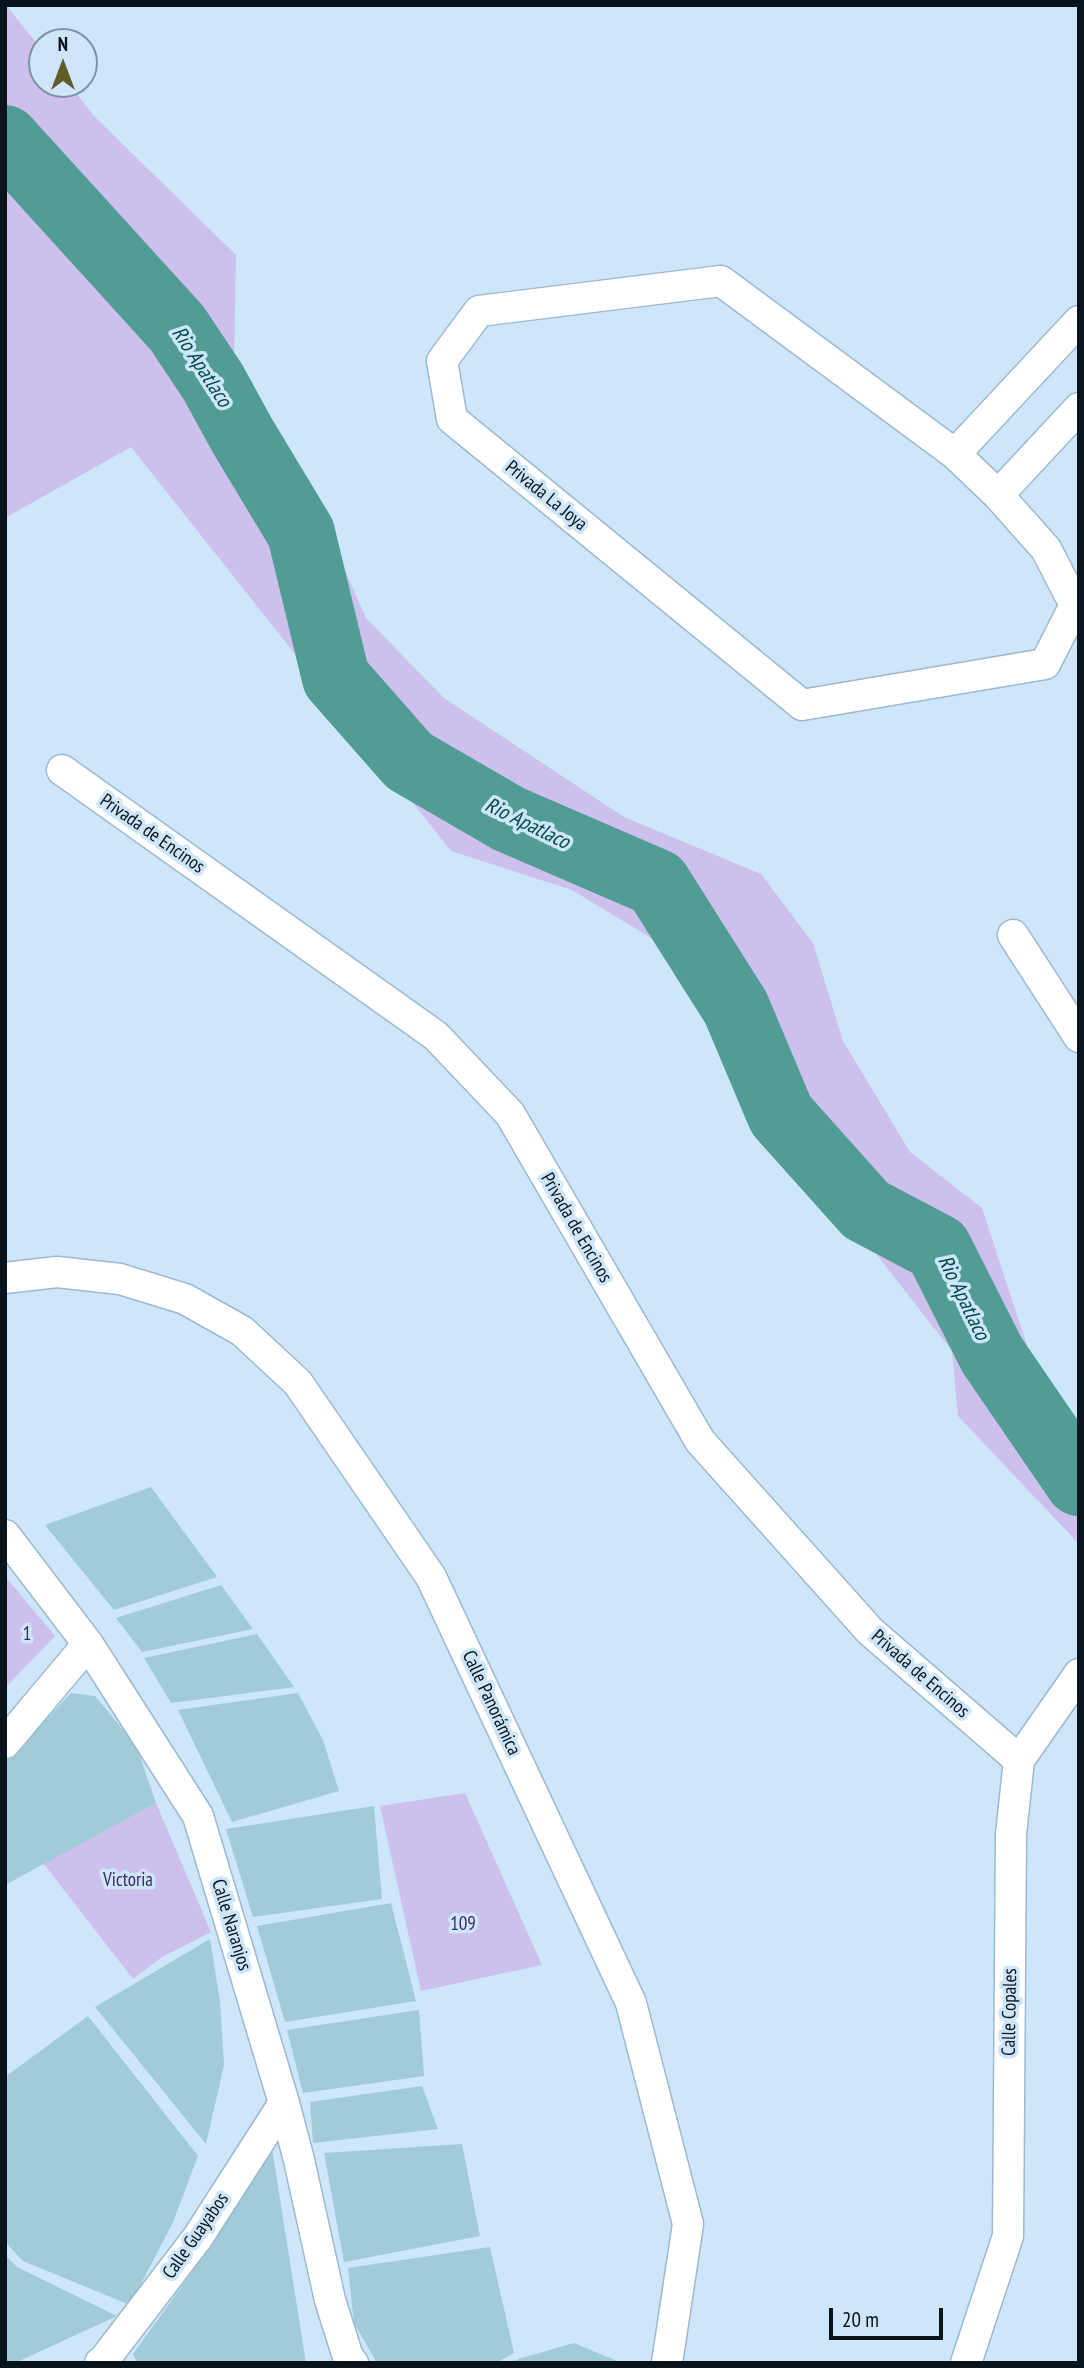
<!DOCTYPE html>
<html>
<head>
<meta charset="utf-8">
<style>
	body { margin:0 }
	#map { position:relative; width:1084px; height:2368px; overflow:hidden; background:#cee6fa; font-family:"PT Sans Narrow",sans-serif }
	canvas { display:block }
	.frame { position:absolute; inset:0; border:7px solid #08131b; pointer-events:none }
	.north { position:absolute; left:28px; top:28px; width:70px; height:70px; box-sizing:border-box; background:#cee6fa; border:2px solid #7f92a1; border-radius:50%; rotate:0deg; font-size:19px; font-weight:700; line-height:28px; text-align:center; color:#08131b }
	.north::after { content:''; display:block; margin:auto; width:24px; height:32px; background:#625c28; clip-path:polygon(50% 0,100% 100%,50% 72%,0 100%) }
	.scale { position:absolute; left:829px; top:2308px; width:114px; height:32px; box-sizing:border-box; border:4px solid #08131b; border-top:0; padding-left:9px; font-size:21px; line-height:24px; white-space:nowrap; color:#08131b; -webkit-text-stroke:5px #cee6fa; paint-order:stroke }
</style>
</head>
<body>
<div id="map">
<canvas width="1084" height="2368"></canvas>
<div class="frame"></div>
<div class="north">N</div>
<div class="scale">20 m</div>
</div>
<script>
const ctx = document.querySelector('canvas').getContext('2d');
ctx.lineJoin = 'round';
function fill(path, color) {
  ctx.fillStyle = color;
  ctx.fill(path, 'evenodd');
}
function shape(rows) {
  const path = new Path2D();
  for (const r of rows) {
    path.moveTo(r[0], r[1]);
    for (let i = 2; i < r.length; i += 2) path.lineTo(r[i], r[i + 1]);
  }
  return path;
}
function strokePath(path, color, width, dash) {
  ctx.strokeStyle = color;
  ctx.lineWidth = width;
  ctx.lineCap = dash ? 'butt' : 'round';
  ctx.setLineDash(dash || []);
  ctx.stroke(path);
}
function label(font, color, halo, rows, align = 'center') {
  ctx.font = font + ' "PT Sans Narrow",sans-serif';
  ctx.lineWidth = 7;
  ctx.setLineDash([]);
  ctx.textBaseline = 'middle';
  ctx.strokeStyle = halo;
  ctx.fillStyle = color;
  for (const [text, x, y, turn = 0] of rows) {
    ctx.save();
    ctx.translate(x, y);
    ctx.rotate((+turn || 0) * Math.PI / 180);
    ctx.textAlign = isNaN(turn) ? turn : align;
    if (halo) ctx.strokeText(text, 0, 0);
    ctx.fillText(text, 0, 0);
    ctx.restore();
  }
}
const green = shape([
	[6,5,42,50,42,84,69,84,94,116,236,255,234,363,297,461,366,618,444,698,624,817,761,874,813,943,843,1041,910,1152,982,1208,1035,1370,1079,1422,1079,1544,958,1416,952,1351,848,1218,743,1074,666,947,572,890,451,851,131,447,5,518],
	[5,1576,55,1636,5,1688],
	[465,1793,542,1965,421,1991,380,1806],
	[156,1803,211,1932,162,1957,133,1979,43,1863]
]);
const river = shape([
	[5,139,177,328,213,382,242,435,301,533,336,678,409,761,509,819,657,883,736,1008,781,1115,866,1210,938,1248,992,1355,1079,1482]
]);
const building = shape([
	[151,1487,217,1577,114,1610,45,1525],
	[221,1585,253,1629,142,1652,116,1618],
	[257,1634,294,1687,171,1703,144,1658],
	[71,1693,95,1696,136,1745,156,1803,5,1885,5,1762],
	[298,1693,323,1740,339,1791,232,1822,178,1710],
	[374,1806,382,1899,253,1917,226,1829],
	[391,1903,416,2001,285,2022,257,1926],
	[210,1939,220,2001,224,2065,206,2144,95,2007],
	[419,2010,424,2076,303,2093,287,2030],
	[88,2016,198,2156,173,2222,130,2305,23,2261,5,2242,5,2077],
	[422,2086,438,2129,313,2143,310,2102],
	[270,2136,306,2363,137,2363,133,2354,200,2261],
	[462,2144,480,2236,344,2262,324,2153],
	[490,2247,514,2353,496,2363,377,2363,354,2323,348,2268],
	[5,2255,17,2267,117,2316,15,2363,5,2363],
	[574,2343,622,2363,511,2363,518,2359]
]);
const minor = shape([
	[721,281,955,454,998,495,1046,549,1075,605,1045,664,802,705,452,419,442,361,479,311,721,281],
	[955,454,1079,321],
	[998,495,1079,408],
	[62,770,436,1036,510,1114,700,1441,870,1631,1019,1760],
	[1013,935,1079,1037],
	[5,1278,57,1272,120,1279,185,1299,242,1331,298,1383,431,1577,631,2003,688,2224,667,2363],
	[5,1535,88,1644,198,1816,284,2103,299,2160,330,2300,348,2357,353,2363],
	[5,1743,88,1644],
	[100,2363,104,2360,198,2237,284,2103],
	[966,2363,1008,2236,1011,1834,1019,1760,1079,1674]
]);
const streetNames = [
	["Privada La Joya",546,496,39],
	["Privada de Encinos",152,834,35],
	["Privada de Encinos",576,1228,60],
	["Privada de Encinos",920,1674,41],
	["Calle Panorámica",491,1703,65],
	["Calle Naranjos",231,1925,73],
	["Calle Copales",1010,2012,-89],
	["Calle Guayabos",196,2236,-55]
];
const parkNames = [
	["1",27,1635],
	["Victoria",128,1881],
	["109",463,1925]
];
const waterNames = [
	["Rio Apatlaco",201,367,57],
	["Rio Apatlaco",527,824,26],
	["Rio Apatlaco",963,1298,64]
];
fill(green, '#cdc0ec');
strokePath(river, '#519c95', 68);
fill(building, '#a1cbd6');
strokePath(minor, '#9cb9d1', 33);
strokePath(minor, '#fff', 30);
label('19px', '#08131b', '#cee6fa', streetNames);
label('19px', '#3f2665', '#cee6fa', parkNames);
label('italic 21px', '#004944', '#cee6fa', waterNames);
</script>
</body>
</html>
